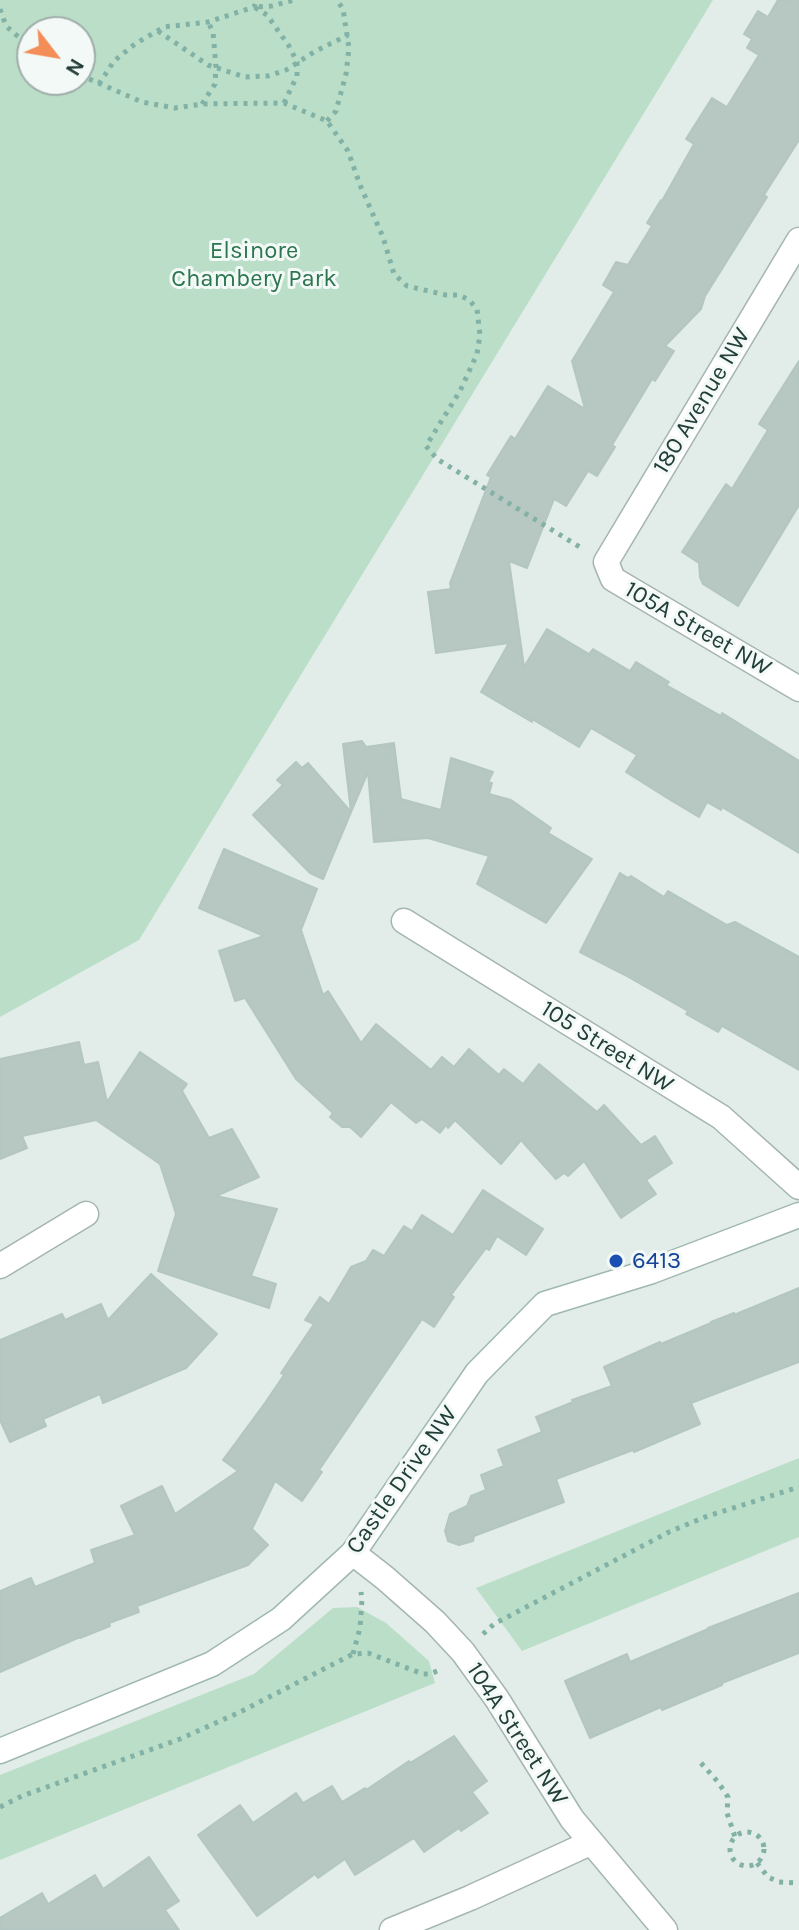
<!DOCTYPE html>
<html>
<head>
<meta charset="utf-8">
<style>
	body { margin:0 }
	#map { position:relative; width:799px; height:1930px; overflow:hidden; background:#e2ede9; font-family:Karla,sans-serif }
	canvas { display:block }
	.north { position:absolute; left:16px; top:16px; width:80px; height:80px; box-sizing:border-box; background:#f3f9f6; border:2px solid #9faeaa; border-radius:50%; rotate:121deg; font-size:22px; font-weight:700; line-height:32px; text-align:center; color:#223e39 }
	.north::after { content:''; display:block; margin:auto; width:28px; height:36px; background:#f48e59; clip-path:polygon(50% 0,100% 100%,50% 72%,0 100%) }
</style>
</head>
<body>
<div id="map">
<canvas width="799" height="1930"></canvas>
<div class="north">N</div>
</div>
<script>
const ctx = document.querySelector('canvas').getContext('2d');
ctx.lineJoin = 'round';
function fill(path, color) {
  ctx.fillStyle = color;
  ctx.fill(path, 'evenodd');
}
function shape(rows) {
  const path = new Path2D();
  for (const r of rows) {
    if (r.length === 3) {
      path.moveTo(r[0] + r[2], r[1]);
      path.arc(r[0], r[1], r[2], 0, 2 * Math.PI);
      continue;
    }
    path.moveTo(r[0], r[1]);
    for (let i = 2; i < r.length; i += 2) path.lineTo(r[i], r[i + 1]);
  }
  return path;
}
function strokePath(path, color, width, dash) {
  ctx.strokeStyle = color;
  ctx.lineWidth = width;
  ctx.lineCap = dash ? 'butt' : 'round';
  ctx.setLineDash(dash || []);
  ctx.stroke(path);
}
function label(font, color, halo, rows, align = 'center') {
  ctx.font = font + ' Karla,sans-serif';
  ctx.lineWidth = 6;
  ctx.setLineDash([]);
  ctx.textBaseline = 'middle';
  ctx.strokeStyle = halo;
  ctx.fillStyle = color;
  for (const [text, x, y, turn = 0] of rows) {
    ctx.save();
    ctx.translate(x, y);
    ctx.rotate((+turn || 0) * Math.PI / 180);
    ctx.textAlign = isNaN(turn) ? turn : align;
    if (halo) ctx.strokeText(text, 0, 0);
    ctx.fillText(text, 0, 0);
    ctx.restore();
  }
}
const green = shape([
	[0,0,713,0,139,940,0,1017],
	[32,32,80,32,80,80,32,80],
	[799,1458,799,1537,522,1651,476,1588],
	[357,1607,386,1623,429,1661,435,1683,0,1860,0,1775,254,1674,333,1608]
]);
const building = shape([
	[778,0,799,0,799,140,764,195,767,197,705,296,701,309,665,346,674,351,655,381,652,379,612,445,615,447,597,476,588,471,566,506,554,499,527,568,509,561,524,667,547,629,589,654,593,649,630,671,636,662,669,682,666,685,721,716,722,713,799,761,799,853,722,807,721,810,707,802,699,817,672,801,626,772,637,755,591,728,579,747,532,719,532,722,481,692,509,643,436,653,428,592,451,589,450,583,491,477,487,475,511,436,515,439,548,386,585,409,572,361,614,292,603,285,616,262,628,265,652,226,647,223,661,200,662,201,694,144,686,139,712,98,727,107,759,55,747,48,752,39,744,34,758,11,768,17,778,0],
	[799,361,799,505,738,606,703,584,700,577,699,563,682,552,726,484,732,489,768,430,759,424,799,361],
	[362,741,366,747,394,743,401,799,441,810,451,758,493,772,488,782,492,783,489,794,511,800,551,828,548,833,592,859,546,923,477,884,489,856,428,838,374,842,368,772,351,812,343,744,362,741],
	[296,762,302,768,308,763,351,812,323,879,310,873,253,815,283,785,277,780,296,762],
	[224,849,317,889,301,930,323,995,328,991,361,1043,376,1024,431,1070,442,1057,454,1067,469,1049,499,1075,504,1069,523,1084,539,1064,597,1112,604,1105,641,1145,655,1136,672,1163,646,1180,656,1194,621,1218,584,1161,568,1176,564,1173,556,1179,521,1140,501,1164,455,1120,448,1128,446,1125,440,1133,422,1119,416,1123,391,1102,361,1137,350,1127,342,1127,330,1117,333,1113,296,1079,245,998,235,1001,219,951,264,936,199,908,224,849],
	[620,873,628,878,631,876,664,897,668,891,727,925,735,922,799,957,799,1070,722,1026,718,1032,686,1014,688,1011,625,975,580,952,620,873],
	[79,1042,84,1065,98,1062,107,1102,140,1052,187,1084,182,1091,209,1138,232,1129,259,1177,216,1196,277,1209,251,1276,276,1284,269,1308,158,1271,176,1214,160,1164,96,1120,22,1136,27,1148,0,1159,0,1059,79,1042],
	[483,1190,543,1229,526,1255,497,1236,489,1250,486,1248,451,1295,454,1297,434,1327,422,1319,319,1470,322,1472,302,1501,275,1481,252,1529,268,1545,248,1565,137,1606,139,1612,109,1623,110,1626,80,1638,80,1637,0,1672,0,1591,31,1578,35,1587,95,1563,91,1550,135,1535,121,1506,162,1486,175,1514,238,1471,223,1460,265,1403,284,1375,281,1373,314,1324,305,1320,320,1297,329,1304,351,1267,366,1261,373,1250,384,1256,404,1226,412,1231,422,1215,453,1235,483,1190],
	[151,1274,217,1334,186,1368,103,1403,100,1394,43,1419,46,1426,10,1442,0,1420,0,1340,62,1314,65,1320,101,1304,108,1320,151,1274],
	[799,1288,799,1362,691,1403,700,1424,634,1452,633,1450,556,1479,564,1502,474,1536,473,1541,459,1545,448,1541,445,1531,450,1514,467,1506,471,1496,486,1490,481,1475,504,1466,498,1450,542,1432,536,1417,573,1402,572,1400,612,1386,604,1367,660,1342,661,1344,711,1323,711,1322,734,1313,734,1315,799,1288],
	[799,1593,799,1653,722,1683,722,1685,662,1710,661,1707,590,1738,565,1681,627,1654,630,1662,708,1629,708,1628,799,1593],
	[454,1736,487,1781,472,1792,488,1813,461,1831,459,1828,424,1852,414,1838,355,1875,345,1859,318,1878,315,1874,257,1916,198,1835,240,1805,253,1823,296,1793,303,1803,332,1786,342,1802,365,1788,366,1790,409,1761,410,1763,454,1736],
	[149,1857,179,1901,165,1910,179,1930,0,1930,0,1918,42,1893,48,1904,95,1875,103,1889,149,1857]
]);
const path = shape([
	[0,9,6,26,32,49],
	[158,31,208,65,245,77,268,76,286,70,314,52,348,35],
	[80,75,142,102,175,108,202,104,284,103,327,121,348,151,360,185,383,237,394,274,407,286,446,295,459,295,469,300,477,309,480,335,477,354,460,391,426,446,437,459,583,549],
	[99,84,114,61,135,44,164,27,208,22,254,7,257,0],
	[284,103,297,76,297,62,289,46,267,15,254,7,272,6,294,0],
	[202,104,215,84,216,67,213,32,208,22],
	[327,121,336,111,346,74,349,48,343,9,337,0],
	[483,1634,494,1624,669,1532,705,1517,799,1487],
	[353,1654,360,1628,362,1599,361,1592],
	[701,1763,718,1782,728,1797,727,1813,735,1837],
	[0,1807,22,1796,180,1739,240,1712,353,1654,368,1653,423,1674,430,1674,442,1669],
	[747,1849,17],
	[757,1863,768,1877,779,1882,799,1883]
]);
const street = shape([
	[799,240,606,562,613,579,799,689],
	[404,921,721,1117,799,1187],
	[0,1266,86,1214],
	[353,1553,385,1578,435,1622,463,1652,497,1699,572,1819,665,1930],
	[392,1930,470,1898,590,1843]
]);
const secondary = shape([
	[0,1751,212,1664,281,1619,353,1553,477,1373,545,1304,652,1271,799,1215]
]);
const markers = [
	[616,1261,8,"#1a4fb4"]
];
const parkNames = [
	["Elsinore",254,251],
	["Chambery Park",254,279]
];
const streetNames = [
	["180 Avenue NW",702,401,-59],
	["105A Street NW",698,629,30],
	["105 Street NW",607,1047,32],
	["Castle Drive NW",402,1480,-55],
	["104A Street NW",517,1734,57]
];
const transitNames = [
	["6413",632,1261]
];
fill(green, '#bbdec8');
fill(building, '#b7c7c2');
strokePath(building, '#b4c6c1', 2);
strokePath(street, '#a5b5b1', 27);
strokePath(secondary, '#a0b8b2', 27);
strokePath(path, '#82b1a6', 5, [4, 6]);
strokePath(street, '#fff', 24);
strokePath(secondary, '#fff', 24);
for (const [x, y, r, color] of markers) {
  const dot = new Path2D();
  dot.arc(x, y, r, 0, 2 * Math.PI);
  ctx.fillStyle = color;
  ctx.fill(dot);
  strokePath(dot, '#f3f9f6', 3);
}
label('24px', '#2b754f', '#f3f9f6', parkNames);
label('24px', '#223e39', '#f3f9f6', streetNames);
label('24px', '#164399', '#f3f9f6', transitNames, 'left');
</script>
</body>
</html>
